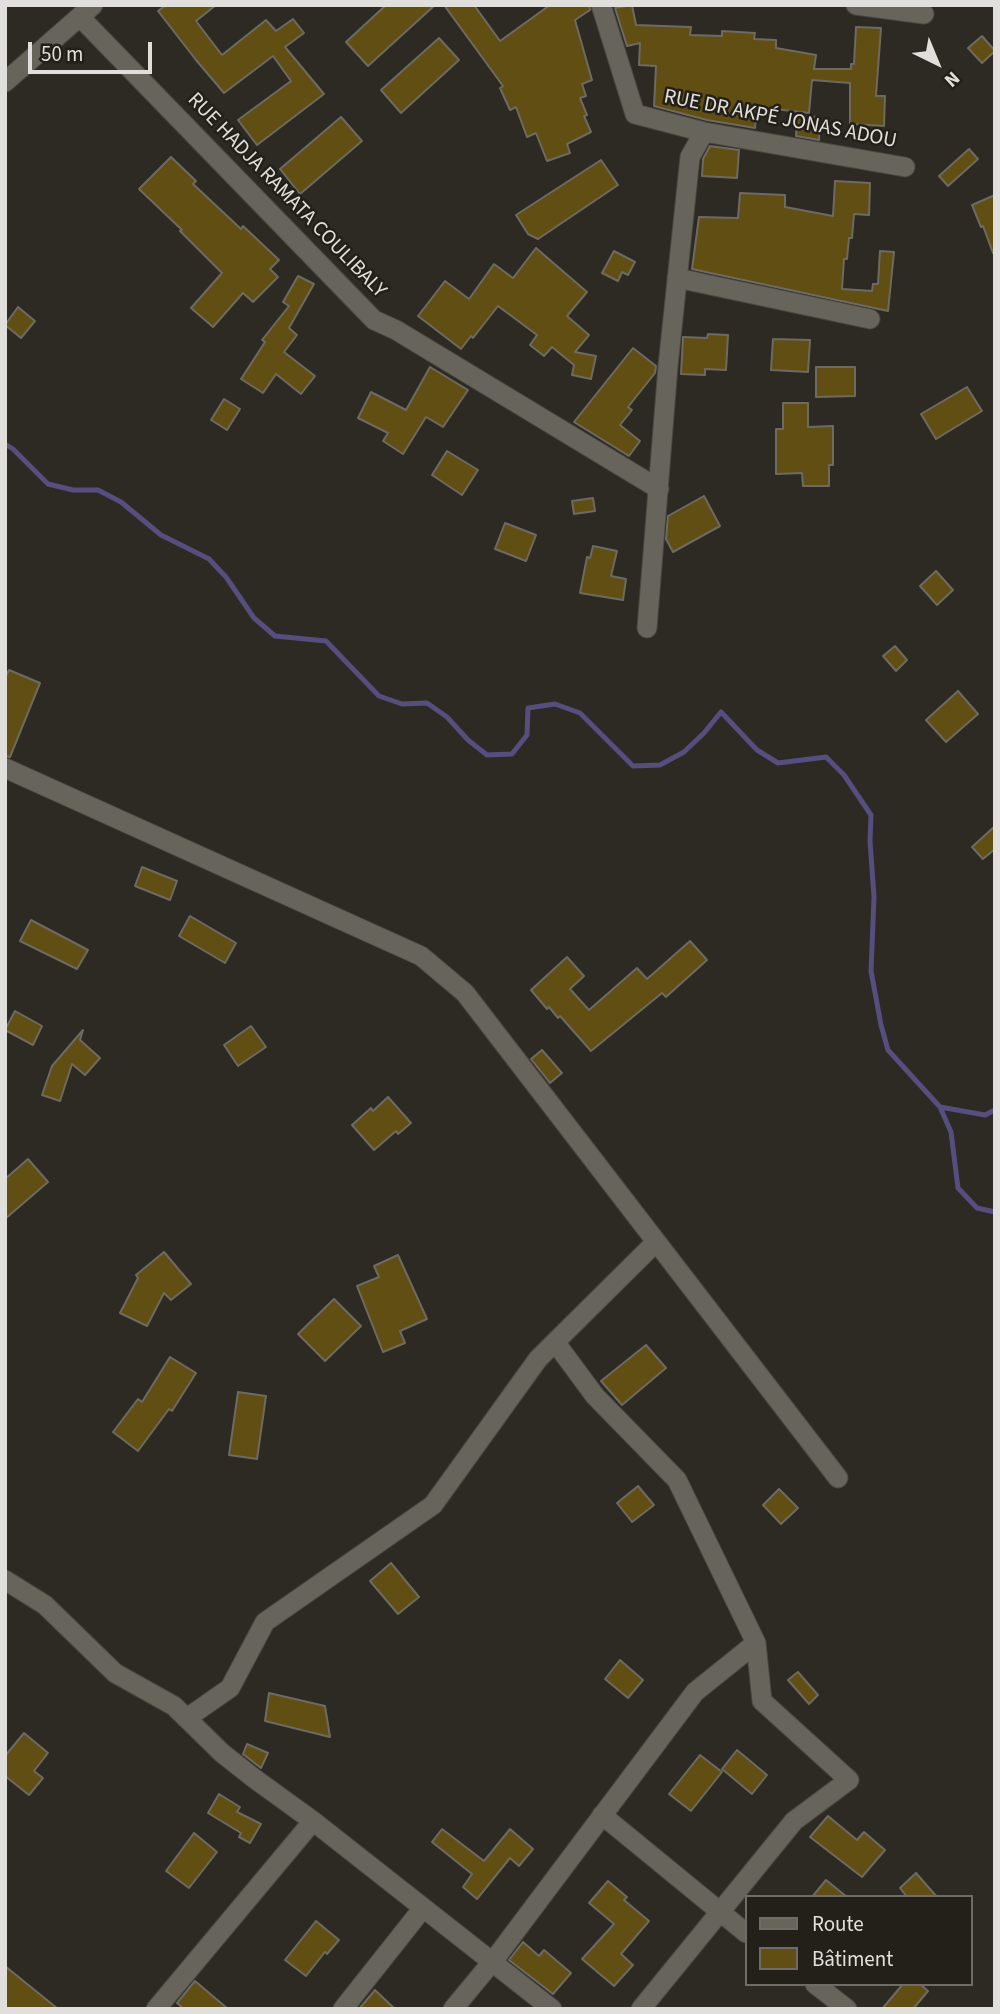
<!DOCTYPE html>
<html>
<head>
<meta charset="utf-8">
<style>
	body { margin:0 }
	#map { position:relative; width:1000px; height:2014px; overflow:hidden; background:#2c2a23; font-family:"Source Sans 3",sans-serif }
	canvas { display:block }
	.frame { position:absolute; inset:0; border:7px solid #e1dfdb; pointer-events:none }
	.legend { position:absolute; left:745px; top:1895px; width:228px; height:91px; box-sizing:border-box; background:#23201a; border:2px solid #6f6c67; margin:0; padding:9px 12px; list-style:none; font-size:21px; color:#e1dfdb }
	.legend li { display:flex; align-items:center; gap:14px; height:35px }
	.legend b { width:35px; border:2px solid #6f6c67 }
	.north { position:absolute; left:902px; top:28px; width:70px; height:70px; -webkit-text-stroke:5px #23201a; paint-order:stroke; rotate:137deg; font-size:19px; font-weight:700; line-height:28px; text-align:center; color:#e1dfdb }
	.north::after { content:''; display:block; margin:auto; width:24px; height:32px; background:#e1dfdb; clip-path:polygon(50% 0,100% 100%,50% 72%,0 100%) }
	.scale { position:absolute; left:28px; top:42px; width:124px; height:32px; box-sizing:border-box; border:4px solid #e1dfdb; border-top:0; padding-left:9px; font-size:21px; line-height:24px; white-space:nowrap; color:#e1dfdb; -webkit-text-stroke:5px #23201a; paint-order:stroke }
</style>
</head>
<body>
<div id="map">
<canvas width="1000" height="2014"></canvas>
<div class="frame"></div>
<ul class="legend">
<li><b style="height:9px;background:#67645c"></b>Route</li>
<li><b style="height:19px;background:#614e13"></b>Bâtiment</li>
</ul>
<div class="north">N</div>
<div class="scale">50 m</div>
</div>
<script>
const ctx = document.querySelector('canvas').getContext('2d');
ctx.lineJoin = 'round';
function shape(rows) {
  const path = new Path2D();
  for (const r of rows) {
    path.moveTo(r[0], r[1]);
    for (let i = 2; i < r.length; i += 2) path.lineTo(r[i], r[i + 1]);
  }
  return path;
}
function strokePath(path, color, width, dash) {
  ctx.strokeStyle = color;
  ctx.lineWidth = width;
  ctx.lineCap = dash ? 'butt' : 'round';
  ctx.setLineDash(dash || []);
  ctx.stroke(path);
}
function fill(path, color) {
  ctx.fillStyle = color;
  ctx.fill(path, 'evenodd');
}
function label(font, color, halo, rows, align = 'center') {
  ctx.font = font + ' "Source Sans 3",sans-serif';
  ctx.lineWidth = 5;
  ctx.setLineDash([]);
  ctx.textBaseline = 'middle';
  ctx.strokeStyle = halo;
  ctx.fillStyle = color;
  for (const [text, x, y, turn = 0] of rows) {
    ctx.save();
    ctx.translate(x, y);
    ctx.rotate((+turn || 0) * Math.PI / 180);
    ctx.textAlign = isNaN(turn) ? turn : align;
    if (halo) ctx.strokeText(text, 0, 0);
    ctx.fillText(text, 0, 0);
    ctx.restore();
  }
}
const stream = shape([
	[5,444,13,449,48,484,73,490,98,490,121,502,161,535,209,559,226,577,254,618,275,636,326,641,379,696,402,704,427,703,447,717,468,740,487,755,512,754,527,735,528,708,555,704,580,713,633,766,660,765,684,752,704,733,721,712,757,750,778,763,826,757,844,775,871,815,870,841,874,897,871,971,881,1025,888,1050,940,1107,951,1132,958,1188,977,1208,995,1212],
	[940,1107,985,1115,995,1110]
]);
const building = shape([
	[166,5,216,5,196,21,222,55,266,20,276,31,293,19,304,33,285,47,324,94,257,145,238,120,291,81,273,56,224,93,196,60,158,11,166,5],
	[386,5,435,5,368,66,346,42,386,5],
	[444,5,474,5,500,41,550,5,589,5,590,10,575,20,592,80,582,84,586,96,580,98,587,115,584,116,591,132,567,144,570,153,547,161,536,133,527,137,516,107,510,110,500,88,503,86,444,5],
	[632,5,636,25,691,27,690,35,722,36,722,31,755,33,754,39,776,40,776,48,816,55,814,69,851,69,851,64,854,64,856,27,881,28,876,96,885,96,884,126,850,124,850,83,812,80,809,113,757,107,755,128,707,120,654,106,656,66,639,65,640,43,627,46,615,8,632,5],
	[982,36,995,51,982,63,968,48,982,36],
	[439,38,459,60,401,113,381,90,439,38],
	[797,116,820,117,819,140,796,136,797,116],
	[341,117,362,141,300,194,280,169,341,117],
	[710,146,739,150,737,178,702,176,703,159,710,146],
	[969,149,978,159,948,186,939,176,969,149],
	[171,157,196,181,193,184,241,229,243,226,279,260,270,269,278,277,253,302,243,293,213,327,191,308,222,273,180,231,182,230,139,189,171,157],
	[601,160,618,185,538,239,528,234,516,215,601,160],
	[835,181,870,183,869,215,854,214,852,238,849,238,847,259,844,259,842,289,872,291,873,284,878,284,880,251,894,252,888,311,692,269,699,217,738,218,740,193,785,195,785,207,833,216,835,181],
	[995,195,995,252,993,253,983,226,981,227,972,205,995,195],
	[536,248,587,292,567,316,589,335,575,352,596,356,591,379,572,375,574,365,552,347,544,356,530,345,537,335,498,306,473,338,471,336,461,349,418,316,445,281,469,299,494,264,513,278,536,248],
	[614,251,635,262,628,275,622,272,618,281,602,273,614,251],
	[298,276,314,284,289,328,297,335,284,352,315,376,301,394,276,374,263,393,241,379,265,342,262,340,289,306,283,302,298,276],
	[18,307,35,321,21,338,5,325,18,307],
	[708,334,728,335,726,370,705,369,705,375,681,374,683,337,707,338,708,334],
	[773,339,810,340,808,372,771,370,773,339],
	[633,348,656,366,655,373,628,407,632,410,620,425,640,441,629,456,574,422,633,348],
	[430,367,468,390,443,427,426,417,403,454,383,441,388,433,358,418,371,392,406,410,430,367],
	[816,367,855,367,855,396,816,397,816,367],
	[967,387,982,411,936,439,921,414,967,387],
	[224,399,240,409,227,430,211,420,224,399],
	[783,403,808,403,808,427,833,426,833,465,829,465,829,486,803,486,802,473,776,474,776,429,783,429,783,403],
	[447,451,478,470,462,495,432,475,447,451],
	[704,496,720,526,673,552,666,539,668,516,704,496],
	[593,498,595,511,574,514,572,501,593,498],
	[505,523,536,535,526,561,495,549,505,523],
	[593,546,617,551,611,576,626,579,623,600,580,593,587,557,590,558,593,546],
	[936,571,953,590,937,605,920,586,936,571],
	[895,646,907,660,896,671,883,656,895,646],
	[9,670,40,683,10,757,5,756,5,678,9,670],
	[958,691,978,714,946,742,926,720,958,691],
	[995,826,995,849,983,859,972,847,995,826],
	[142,867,177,881,170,900,135,886,142,867],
	[190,916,236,943,225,963,179,936,190,916],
	[31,920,88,950,77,969,20,941,31,920],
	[690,941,707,960,666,997,662,993,591,1051,560,1016,558,1018,549,1007,547,1009,531,990,567,957,584,976,570,989,589,1010,637,968,647,979,690,941],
	[15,1011,42,1026,33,1045,5,1030,15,1011],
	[251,1026,266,1047,238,1066,224,1045,251,1026],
	[83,1030,80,1040,100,1058,85,1075,72,1064,60,1101,42,1095,52,1066,83,1030],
	[542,1050,562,1073,550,1083,531,1059,542,1050],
	[388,1097,411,1123,398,1134,396,1131,374,1150,352,1125,371,1108,373,1111,388,1097],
	[28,1159,48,1182,5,1219,5,1179,28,1159],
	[164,1252,191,1284,171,1300,164,1293,147,1326,120,1313,138,1278,136,1275,164,1252],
	[398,1255,427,1319,400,1331,405,1343,383,1352,357,1286,379,1277,374,1266,398,1255],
	[334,1299,361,1326,325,1361,298,1334,334,1299],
	[646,1345,666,1368,622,1405,601,1381,646,1345],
	[170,1357,196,1373,172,1411,169,1409,138,1451,113,1432,138,1399,142,1402,170,1357],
	[238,1392,266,1396,257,1459,229,1455,238,1392],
	[638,1486,654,1505,632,1522,617,1503,638,1486],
	[779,1489,798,1508,781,1524,763,1505,779,1489],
	[391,1563,419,1597,398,1614,370,1581,391,1563],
	[620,1660,643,1680,628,1698,605,1679,620,1660],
	[798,1672,818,1695,809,1704,788,1680,798,1672],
	[269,1693,325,1706,330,1737,265,1721,269,1693],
	[24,1733,48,1753,34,1771,43,1778,29,1795,5,1776,5,1756,24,1733],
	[247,1744,268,1753,261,1768,243,1754,247,1744],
	[737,1750,767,1775,752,1794,722,1769,737,1750],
	[700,1755,722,1772,691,1811,669,1794,700,1755],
	[219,1794,240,1807,237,1812,261,1824,250,1843,239,1837,241,1833,208,1813,219,1794],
	[828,1816,857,1840,864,1832,885,1850,862,1877,810,1837,828,1816],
	[442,1829,484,1861,510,1829,533,1849,519,1866,510,1858,477,1899,463,1887,472,1874,432,1842,442,1829],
	[194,1833,217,1852,189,1888,166,1871,194,1833],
	[916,1873,937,1897,907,1897,900,1888,916,1873],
	[826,1880,847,1897,812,1897,826,1880],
	[608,1881,627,1897,624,1900,649,1921,621,1954,633,1965,614,1986,582,1959,614,1924,589,1903,608,1881],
	[316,1921,339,1940,327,1954,325,1952,306,1976,285,1960,316,1921],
	[523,1942,539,1956,544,1950,571,1973,553,1994,509,1960,523,1942],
	[5,1966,58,2009,5,2009,5,1966],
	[195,1981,228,2009,184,2009,177,2003,195,1981],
	[903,1984,920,1984,928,1991,913,2009,882,2009,903,1984],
	[375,1990,395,2009,359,2009,375,1990]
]);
const minor = shape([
	[601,5,635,114,704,132,905,167],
	[856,5,924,14],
	[80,17,374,320,396,330,659,489],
	[5,82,93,5],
	[677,278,870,319],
	[647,628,668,366,690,157,704,132],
	[5,768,421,956,465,993,838,1478],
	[555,1342,595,1396,677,1480,756,1643,762,1701,849,1780,794,1821,641,2009],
	[5,1580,45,1605,115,1673,174,1706,222,1753,255,1779,313,1821,552,2009],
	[187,1718,230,1688,265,1622,433,1505,538,1359,656,1242],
	[602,1815,746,1933],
	[815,1984,847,2009],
	[156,2009,313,1821],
	[343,2009,423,1908],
	[453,2009,497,1956,695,1692,756,1643]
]);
const streetNames = [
	["RUE DR AKPÉ JONAS ADOU",780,120,11],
	["RUE HADJA RAMATA COULIBALY",286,196,46]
];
strokePath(stream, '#564e7f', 5);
fill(building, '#614e13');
strokePath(building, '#6d6a62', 2);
strokePath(minor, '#4a4742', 21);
strokePath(minor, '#67645c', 19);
label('21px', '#e1dfdb', '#23201a', streetNames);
</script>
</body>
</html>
